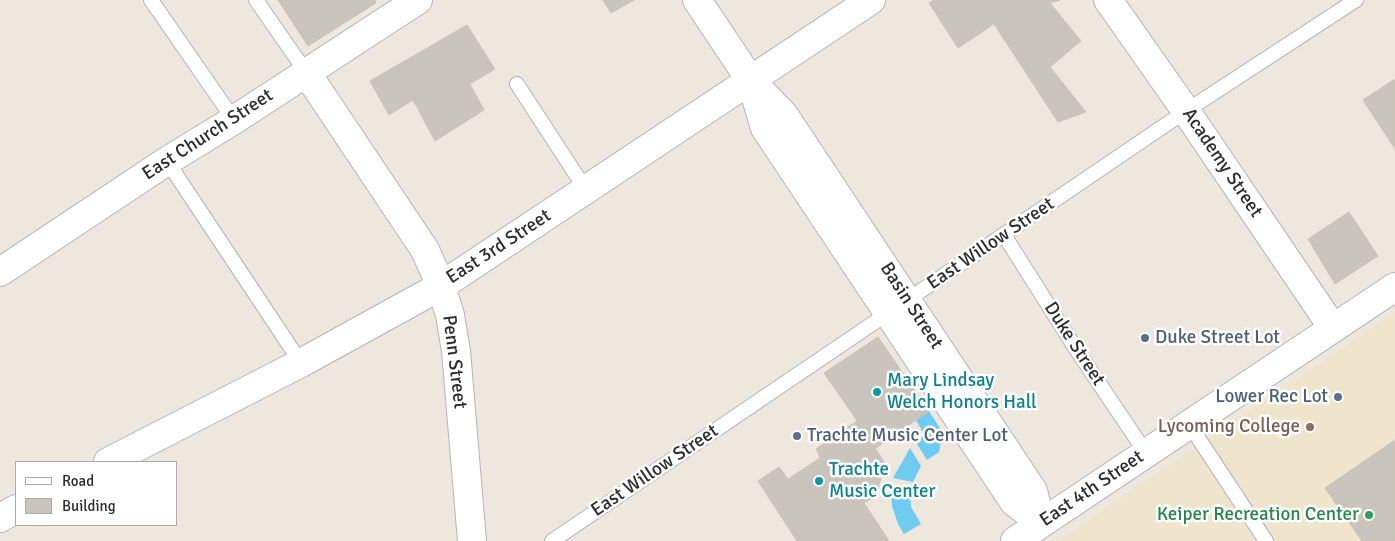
<!DOCTYPE html>
<html>
<head>
<meta charset="utf-8">
<style>
	body { margin:0 }
	#map { position:relative; width:1395px; height:541px; overflow:hidden; background:#ede7de; font-family:Signika,sans-serif }
	canvas { display:block }
	.legend { position:absolute; left:15px; top:461px; width:162px; height:65px; box-sizing:border-box; background:#fff; border:1px solid #aaa; margin:0; padding:6px 9px; list-style:none; font-size:15px; color:#2b2b2b }
	.legend li { display:flex; align-items:center; gap:10px; height:25px }
	.legend b { width:25px; border:1px solid #aaa }
</style>
</head>
<body>
<div id="map">
<canvas width="1395" height="541"></canvas>
<ul class="legend">
<li><b style="height:6px;background:#fff"></b>Road</li>
<li><b style="height:14px;background:#c9c5bc"></b>Building</li>
</ul>
</div>
<script>
const ctx = document.querySelector('canvas').getContext('2d');
ctx.lineJoin = 'round';
function fill(path, color) {
  ctx.fillStyle = color;
  ctx.fill(path, 'evenodd');
}
function shape(rows) {
  const path = new Path2D();
  for (const r of rows) {
    path.moveTo(r[0], r[1]);
    for (let i = 2; i < r.length; i += 2) path.lineTo(r[i], r[i + 1]);
  }
  return path;
}
function strokePath(path, color, width, dash) {
  ctx.strokeStyle = color;
  ctx.lineWidth = width;
  ctx.lineCap = dash ? 'butt' : 'round';
  ctx.setLineDash(dash || []);
  ctx.stroke(path);
}
function label(font, color, halo, rows, align = 'center') {
  ctx.font = font + ' Signika,sans-serif';
  ctx.lineWidth = 5;
  ctx.setLineDash([]);
  ctx.textBaseline = 'middle';
  ctx.strokeStyle = halo;
  ctx.fillStyle = color;
  for (const [text, x, y, turn = 0] of rows) {
    ctx.save();
    ctx.translate(x, y);
    ctx.rotate((+turn || 0) * Math.PI / 180);
    ctx.textAlign = isNaN(turn) ? turn : align;
    if (halo) ctx.strokeText(text, 0, 0);
    ctx.fillText(text, 0, 0);
    ctx.restore();
  }
}
const education = shape([
	[1395,312,1395,541,1057,541]
]);
const water = shape([
	[929,411,943,433,939,452,927,460,917,444,924,434,916,420],
	[910,448,921,466,913,482,893,478],
	[891,489,910,493,911,507,921,524,904,534,898,524,892,506]
]);
const building = shape([
	[278,0,375,0,376,3,308,46,278,0],
	[603,0,634,0,611,13,603,0],
	[934,0,1060,0,1050,3,1081,41,1050,67,1086,112,1058,122,994,24,958,48,929,3,934,0],
	[467,25,495,69,470,84,484,110,435,141,413,100,389,115,370,81,467,25],
	[1395,79,1395,149,1363,100,1395,79],
	[1349,212,1378,256,1335,284,1308,239,1349,212],
	[878,337,929,411,876,448,824,373,878,337],
	[857,421,885,463,876,496,864,503,889,541,797,541,758,481,779,467,788,479,820,458,816,449,857,421],
	[1395,440,1395,541,1362,541,1325,488,1395,440]
]);
const service = shape([
	[151,0,234,120],
	[256,0,306,72],
	[517,84,586,190],
	[167,161,301,363],
	[1004,235,1076,349,1146,453],
	[1189,424,1266,541],
	[552,541,1186,111,1356,0]
]);
const minor = shape([
	[1108,0,1186,111,1333,328],
	[306,72,425,250,441,286,450,315,456,351,472,541],
	[0,272,167,161,234,120,418,0],
	[1015,541,1395,287]
]);
const tertiary = shape([
	[751,81,784,115,1033,491,1041,523,1014,502,765,128,751,81]
]);
const secondary = shape([
	[697,0,751,81],
	[108,462,301,363,441,286,871,0],
	[0,518,16,509]
]);
const markers = [
	[1145,338,5,"#5c6f8a"],
	[877,392,5,"#0f9aa8"],
	[1338,397,5,"#5c6f8a"],
	[1310,427,5,"#8d6e63"],
	[797,436,5,"#5c6f8a"],
	[819,481,5,"#0f9aa8"],
	[1369,515,5,"#2e9e5b"]
];
const streetNames = [
	["East Church Street",208,135,-33],
	["Academy Street",1222,163,56],
	["East Willow Street",991,244,-34],
	["East 3rd Street",499,247,-33],
	["Basin Street",911,306,57],
	["Duke Street",1074,344,57],
	["Penn Street",454,362,83],
	["East Willow Street",655,471,-34],
	["East 4th Street",1092,489,-34]
];
const serviceNames = [
	["Duke Street Lot",1155,338],
	["Lower Rec Lot",1328,397,"right"],
	["Trachte Music Center Lot",807,436]
];
const cultureNames = [
	["Mary Lindsay",887,381],
	["Welch Honors Hall",887,403],
	["Trachte",829,470],
	["Music Center",829,492]
];
const educationNames = [
	["Lycoming College",1300,427]
];
const leisureNames = [
	["Keiper Recreation Center",1359,515]
];
fill(education, '#efe5cd');
fill(water, '#6fccf1');
fill(building, '#c9c5bc');
strokePath(building, '#c9c3b7', 1);
strokePath(service, '#b1b4bf', 16);
strokePath(minor, '#b1b4bf', 30);
strokePath(tertiary, '#b1b4bf', 30);
strokePath(secondary, '#b1b4bf', 30);
strokePath(service, '#fff', 14);
strokePath(minor, '#fff', 28);
strokePath(tertiary, '#fff', 28);
strokePath(secondary, '#fff', 28);
for (const [x, y, r, color] of markers) {
  const dot = new Path2D();
  dot.arc(x, y, r, 0, 2 * Math.PI);
  ctx.fillStyle = color;
  ctx.fill(dot);
  strokePath(dot, '#fff', 2);
}
label('19px', '#2b2b2b', '#fff', streetNames);
label('19px', '#4e5e75', '#fff', serviceNames, 'left');
label('19px', '#0d838f', '#fff', cultureNames, 'left');
label('19px', '#785e54', '#fff', educationNames, 'right');
label('19px', '#27864d', '#fff', leisureNames, 'right');
</script>
</body>
</html>
